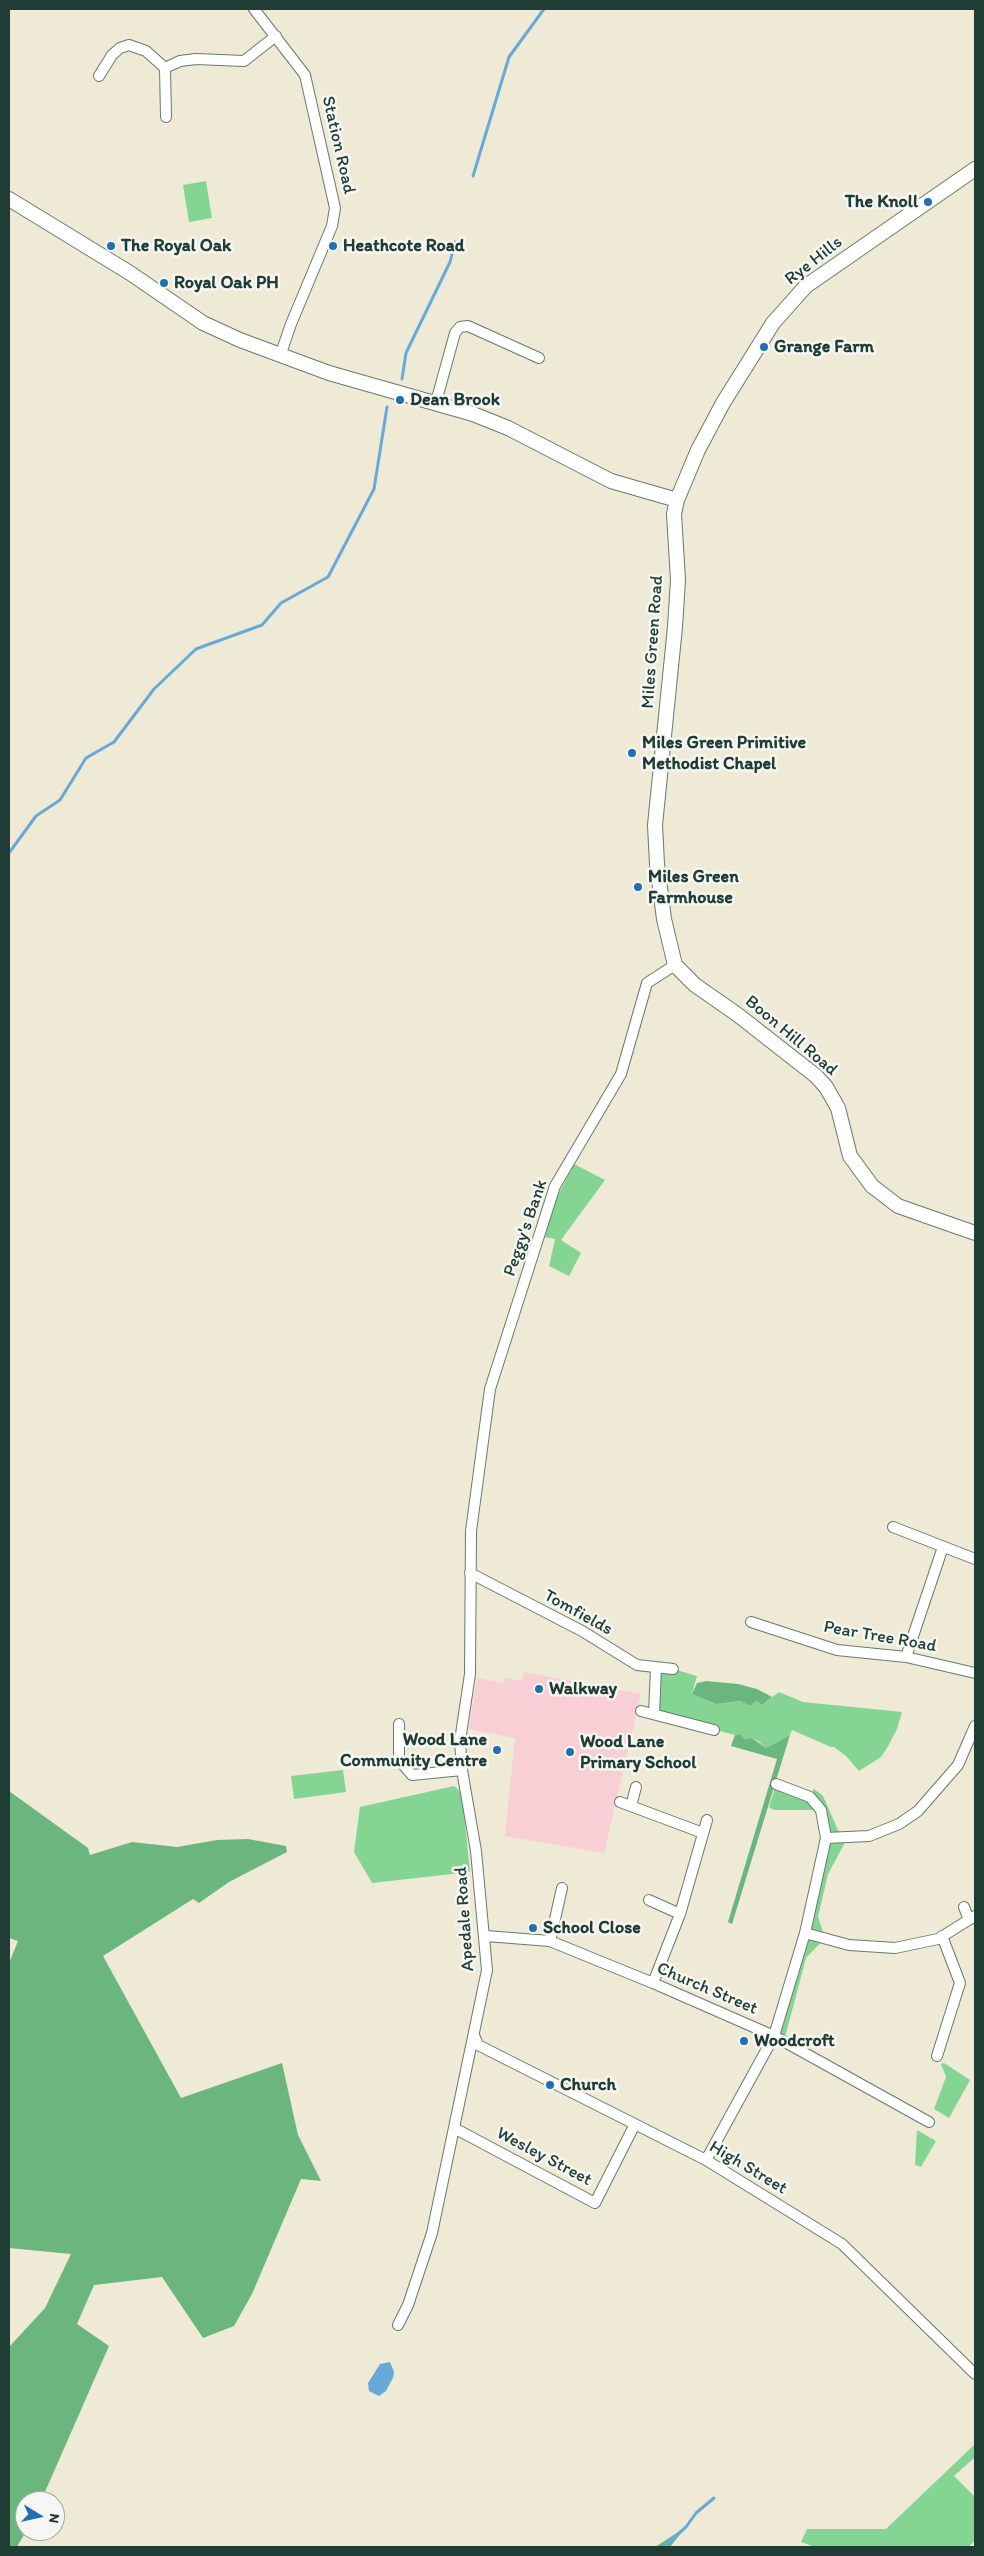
<!DOCTYPE html>
<html>
<head>
<meta charset="utf-8">
<style>
	body { margin:0 }
	#map { position:relative; width:984px; height:2556px; overflow:hidden; background:#eeead6; font-family:Itim,sans-serif }
	canvas { display:block }
	.frame { position:absolute; inset:0; border:10px solid #1f3d34; pointer-events:none }
	.north { position:absolute; left:15px; top:2491px; width:50px; height:50px; box-sizing:border-box; background:#f6f6f2; border:1px solid #a0aca6; border-radius:50%; rotate:99deg; font-size:14px; font-weight:700; line-height:20px; text-align:center; color:#1f3d34 }
	.north::after { content:''; display:block; margin:auto; width:18px; height:22px; background:#1f6fb2; clip-path:polygon(50% 0,100% 100%,50% 72%,0 100%) }
</style>
</head>
<body>
<div id="map">
<canvas width="984" height="2556"></canvas>
<div class="frame"></div>
<div class="north">N</div>
</div>
<script>
const ctx = document.querySelector('canvas').getContext('2d');
ctx.lineJoin = 'round';
function fill(path, color) {
  ctx.fillStyle = color;
  ctx.fill(path, 'evenodd');
}
function shape(rows) {
  const path = new Path2D();
  for (const r of rows) {
    path.moveTo(r[0], r[1]);
    for (let i = 2; i < r.length; i += 2) path.lineTo(r[i], r[i + 1]);
  }
  return path;
}
function strokePath(path, color, width, dash) {
  ctx.strokeStyle = color;
  ctx.lineWidth = width;
  ctx.lineCap = dash ? 'butt' : 'round';
  ctx.setLineDash(dash || []);
  ctx.stroke(path);
}
function label(font, color, halo, rows, align = 'center') {
  ctx.font = font + ' Itim,sans-serif';
  ctx.lineWidth = 5;
  ctx.setLineDash([]);
  ctx.textBaseline = 'middle';
  ctx.strokeStyle = halo;
  ctx.fillStyle = color;
  for (const [text, x, y, turn = 0] of rows) {
    ctx.save();
    ctx.translate(x, y);
    ctx.rotate((+turn || 0) * Math.PI / 180);
    ctx.textAlign = isNaN(turn) ? turn : align;
    if (halo) ctx.strokeText(text, 0, 0);
    ctx.fillText(text, 0, 0);
    ctx.restore();
  }
}
const built = shape([
	[524,1672,641,1694,604,1853,505,1836,515,1738,469,1729,477,1678,504,1683,504,1678,522,1681]
]);
const green = shape([
	[206,181,212,218,189,222,183,185],
	[574,1164,605,1180,561,1240,581,1253,569,1276,549,1266,555,1239,545,1237,553,1205],
	[656,1668,673,1669,697,1676,692,1694,716,1704,742,1701,750,1706,756,1701,762,1705,779,1692,803,1702,902,1712,897,1729,887,1748,881,1757,859,1771,846,1756,834,1747,831,1747,792,1730,790,1735,766,1748,758,1741,752,1738,744,1739,739,1734,735,1735,654,1714],
	[343,1770,346,1792,294,1799,291,1776],
	[776,1784,810,1797,814,1789,823,1796,841,1837,848,1837,828,1874,818,1917,825,1938,806,1958,784,2041,774,2036,826,1838,820,1810,774,1810,769,1807],
	[454,1786,462,1793,470,1872,372,1883,354,1852,360,1807],
	[944,2063,970,2080,949,2118,934,2109,946,2077,941,2064],
	[917,2130,936,2141,921,2167,915,2165],
	[975,2444,975,2457,954,2476,975,2497,975,2540,969,2547,815,2547,801,2542,807,2529,886,2529]
]);
const forest = shape([
	[706,1681,738,1684,757,1689,772,1697,762,1705,756,1701,750,1706,741,1701,716,1704,692,1694,697,1683],
	[740,1734,744,1739,752,1738,766,1748,790,1735,732,1924,728,1922,777,1759,731,1746,735,1735],
	[9,1791,88,1848,90,1855,132,1842,177,1847,217,1840,248,1839,286,1846,287,1852,229,1882,199,1903,193,1899,103,1956,181,2098,282,2063,298,2135,321,2181,301,2179,252,2294,234,2326,203,2338,162,2277,94,2285,77,2324,109,2346,41,2501,25,2501,26,2531,17,2547,9,2547,9,2347,45,2308,71,2254,9,2248,9,1963,18,1941,9,1938],
	[686,2527,670,2547,655,2547]
]);
const water = shape([
	[390,2362,394,2372,393,2378,386,2391,379,2396,369,2391,368,2383,380,2364]
]);
const stream = shape([
	[473,176,509,57,544,9],
	[402,379,406,353,450,262,455,242],
	[9,853,36,816,60,800,86,758,114,742,154,689,196,649,262,625,281,603,328,577,374,489,387,407],
	[663,2547,686,2527,696,2513,714,2498]
]);
const street = shape([
	[254,9,305,75,335,208,332,226,291,324,280,356],
	[99,76,112,55,120,48,129,45,146,51,165,68],
	[166,117,165,68,180,61,196,59,244,61,276,36],
	[436,402,455,333,460,327,468,326,539,358],
	[893,1527,975,1559],
	[470,1573,582,1631,637,1665,673,1669],
	[751,1622,837,1650,906,1657,975,1673],
	[906,1657,943,1547],
	[641,1711,714,1730],
	[654,1714,656,1668],
	[399,1724,399,1760,412,1775,462,1770],
	[620,1802,703,1833],
	[631,1806,636,1787],
	[826,1838,869,1836,899,1824,918,1811,958,1765,975,1726],
	[649,1900,680,1914],
	[964,1907,969,1920],
	[805,1933,849,1945,895,1948,938,1939,975,1916],
	[486,1936,550,1941,653,1983,774,2036,929,2122],
	[550,1941,562,1888],
	[653,1983,680,1914,707,1820],
	[474,2035,478,2045,706,2160,842,2244,975,2374],
	[937,2056,960,1983,942,1936],
	[454,2128,595,2203,634,2126],
	[706,2160,774,2036,805,1933,826,1838,821,1810,810,1797,776,1784],
	[398,2325,408,2305,432,2233,487,1970,476,1851,462,1770,460,1741,470,1674,471,1531,490,1389,555,1186,621,1074,647,983,675,965]
]);
const secondary = shape([
	[975,169,806,286,773,323,723,403,698,450,677,500,674,514,678,580,675,627,655,825,657,864,664,919,675,965,695,985,738,1015,816,1076,826,1087,838,1108,850,1156,872,1186,898,1206,975,1233],
	[9,199,130,273,203,323,240,340,329,373,473,414,508,428,611,481,677,500]
]);
const markers = [
	[928,202,5,"#1f6fb2"],
	[111,246,5,"#1f6fb2"],
	[333,246,5,"#1f6fb2"],
	[164,283,5,"#1f6fb2"],
	[764,347,5,"#1f6fb2"],
	[400,400,5,"#1f6fb2"],
	[632,753,5,"#1f6fb2"],
	[638,887,5,"#1f6fb2"],
	[539,1689,5,"#1f6fb2"],
	[497,1750,5,"#1f6fb2"],
	[570,1752,5,"#1f6fb2"],
	[533,1928,5,"#1f6fb2"],
	[744,2041,5,"#1f6fb2"],
	[550,2085,5,"#1f6fb2"]
];
const streetNames = [
	["Station Road",338,145,77],
	["Rye Hills",814,261,-38],
	["Miles Green Road",653,642,-86],
	["Boon Hill Road",791,1036,40],
	["Peggy's Bank",526,1228,-71],
	["Tomfields",578,1613,29],
	["Pear Tree Road",880,1637,10],
	["Apedale Road",465,1919,-94],
	["Church Street",707,1989,23],
	["Wesley Street",544,2157,28],
	["High Street",748,2168,31]
];
const poiNames = [
	["The Knoll",918,202,"right"],
	["The Royal Oak",121,246],
	["Heathcote Road",343,246],
	["Royal Oak PH",174,283],
	["Grange Farm",774,347],
	["Dean Brook",410,400],
	["Miles Green Primitive",642,743],
	["Methodist Chapel",642,764],
	["Miles Green",648,877],
	["Farmhouse",648,898],
	["Walkway",549,1689],
	["Wood Lane",487,1740,"right"],
	["Community Centre",487,1761,"right"],
	["Wood Lane",580,1742],
	["Primary School",580,1763],
	["School Close",543,1928],
	["Woodcroft",754,2041],
	["Church",560,2085]
];
fill(built, '#f7cfd4');
fill(green, '#84d494');
fill(forest, '#6bb67e');
fill(water, '#67a9db');
strokePath(stream, '#67a9db', 3);
strokePath(street, '#677a6d', 12);
strokePath(secondary, '#677a6d', 16);
strokePath(street, '#fff', 10);
strokePath(secondary, '#fff', 14);
for (const [x, y, r, color] of markers) {
  const dot = new Path2D();
  dot.arc(x, y, r, 0, 2 * Math.PI);
  ctx.fillStyle = color;
  ctx.fill(dot);
  strokePath(dot, '#f6f6f2', 2);
}
label('18px', '#1f3d34', '#f6f6f2', streetNames);
label('bold 18px', '#1f3d34', '#f6f6f2', poiNames, 'left');
</script>
</body>
</html>
